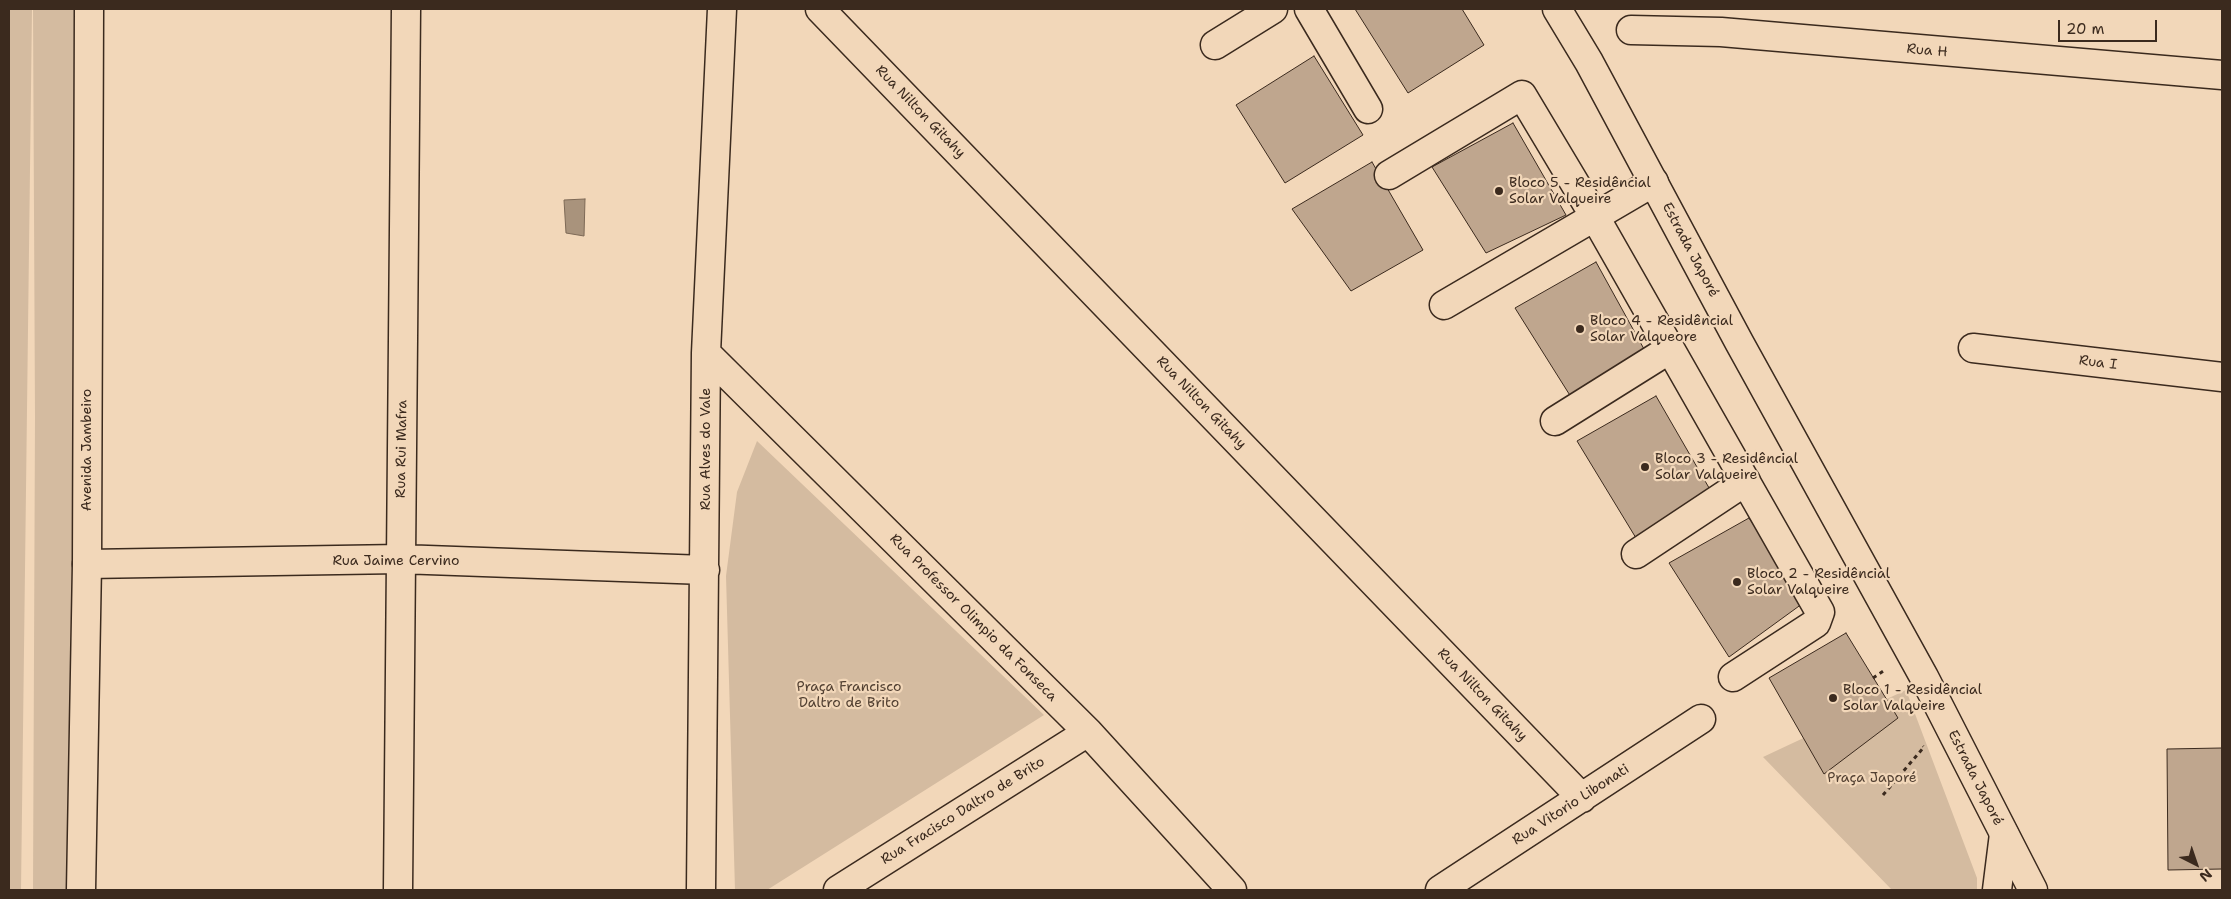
<!DOCTYPE html>
<html>
<head>
<meta charset="utf-8">
<style>
	body { margin:0 }
	#map { position:relative; width:2231px; height:899px; overflow:hidden; background:#f2d7b9; font-family:"Shantell Sans",sans-serif }
	canvas { display:block }
	.frame { position:absolute; inset:0; border:10px solid #3b2a1e; pointer-events:none }
	.north { position:absolute; left:2171px; top:839px; width:50px; height:50px; -webkit-text-stroke:4px #f2d7b9; paint-order:stroke; rotate:139deg; font-size:14px; font-weight:700; line-height:20px; text-align:center; color:#3b2a1e }
	.north::after { content:''; display:block; margin:auto; width:18px; height:22px; background:#3b2a1e; clip-path:polygon(50% 0,100% 100%,50% 72%,0 100%) }
	.scale { position:absolute; left:2058px; top:20px; width:99px; height:22px; box-sizing:border-box; border:2px solid #3b2a1e; border-top:0; padding-left:6px; font-size:15px; line-height:18px; white-space:nowrap; color:#3b2a1e; -webkit-text-stroke:4px #f2d7b9; paint-order:stroke }
</style>
</head>
<body>
<div id="map">
<canvas width="2231" height="899"></canvas>
<div class="frame"></div>
<div class="north">N</div>
<div class="scale">20 m</div>
</div>
<script>
const ctx = document.querySelector('canvas').getContext('2d');
ctx.lineJoin = 'round';
function fill(path, color) {
  ctx.fillStyle = color;
  ctx.fill(path, 'evenodd');
}
function shape(rows) {
  const path = new Path2D();
  for (const r of rows) {
    path.moveTo(r[0], r[1]);
    for (let i = 2; i < r.length; i += 2) path.lineTo(r[i], r[i + 1]);
  }
  return path;
}
function strokePath(path, color, width, dash) {
  ctx.strokeStyle = color;
  ctx.lineWidth = width;
  ctx.lineCap = dash ? 'butt' : 'round';
  ctx.setLineDash(dash || []);
  ctx.stroke(path);
}
function label(font, color, halo, rows, align = 'center') {
  ctx.font = font + ' "Shantell Sans",sans-serif';
  ctx.lineWidth = 4.5;
  ctx.setLineDash([]);
  ctx.textBaseline = 'middle';
  ctx.strokeStyle = halo;
  ctx.fillStyle = color;
  for (const [text, x, y, turn = 0] of rows) {
    ctx.save();
    ctx.translate(x, y);
    ctx.rotate((+turn || 0) * Math.PI / 180);
    ctx.textAlign = isNaN(turn) ? turn : align;
    if (halo) ctx.strokeText(text, 0, 0);
    ctx.fillText(text, 0, 0);
    ctx.restore();
  }
}
const green = shape([
	[9,9,32,9,21,890,9,890],
	[33,9,83,9,85,890,33,890,35,417],
	[757,441,1044,715,767,890,735,890,726,576,737,492],
	[1906,690,1977,878,1977,890,1892,890,1763,757]
]);
const water = shape([
	[585,199,584,236,566,233,564,200,585,199]
]);
const building = shape([
	[1355,9,1462,9,1484,45,1408,93,1355,9],
	[1314,56,1363,135,1285,183,1236,105,1314,56],
	[1513,123,1566,215,1486,253,1432,167,1513,123],
	[1372,162,1423,250,1351,291,1292,209,1372,162],
	[1596,262,1644,349,1571,397,1515,308,1596,262],
	[1656,396,1712,493,1636,538,1577,441,1656,396],
	[1749,518,1806,601,1729,657,1669,563,1749,518],
	[1846,633,1898,718,1824,774,1769,678,1846,633],
	[2222,748,2222,869,2168,870,2167,749,2222,748]
]);
const path = shape([
	[1873,678,1885,670],
	[1883,795,1924,747,1923,746]
]);
const minor = shape([
	[820,9,1582,798],
	[1309,9,1368,109],
	[1631,30,1721,32,2222,75],
	[1215,45,1273,9],
	[1389,175,1522,95,1595,217,1820,612,1816,623,1733,677],
	[1444,305,1654,182],
	[1973,348,2222,377],
	[706,353,1088,732,1232,890],
	[1555,421,1670,349],
	[1636,554,1746,481],
	[87,564,400,559,705,570],
	[398,890,406,9],
	[701,890,706,353,722,9],
	[838,890,1088,732],
	[1440,890,1701,719],
	[1997,890,2004,834]
]);
const major = shape([
	[1557,9,1589,62,1739,342,1924,677,2033,890],
	[81,890,87,564,89,9]
]);
const markers = [
	[1499,191,5,"#3b2a1e"],
	[1580,329,5,"#3b2a1e"],
	[1645,467,5,"#3b2a1e"],
	[1737,582,5,"#3b2a1e"],
	[1833,698,5,"#3b2a1e"]
];
const streetNames = [
	["Rua H",1927,51,5],
	["Rua Nilton Gitahy",920,112,46],
	["Estrada Japoré",1690,250,62],
	["Rua I",2098,363,7],
	["Rua Nilton Gitahy",1201,403,46],
	["Rua Rui Mafra",402,449,-89],
	["Rua Alves do Vale",706,449,-90],
	["Avenida Jambeiro",87,450,-90],
	["Rua Jaime Cervino",396,561],
	["Rua Professor Olimpio da Fonseca",973,618,45],
	["Rua Nilton Gitahy",1482,695,46],
	["Estrada Japoré",1975,778,63],
	["Rua Vitorio Libonati",1571,805,-33],
	["Rua Fracisco Daltro de Brito",963,811,-32]
];
const poiNames = [
	["Bloco 5 - Residêncial",1509,183],
	["Solar Valqueire",1509,199],
	["Bloco 4 - Residêncial",1590,321],
	["Solar Valqueore",1590,337],
	["Bloco 3 - Residêncial",1655,459],
	["Solar Valqueire",1655,475],
	["Bloco 2 - Residêncial",1747,574],
	["Solar Valqueire",1747,590],
	["Bloco 1 - Residêncial",1843,690],
	["Solar Valqueire",1843,706]
];
const parkNames = [
	["Praça Francisco",849,687],
	["Daltro de Brito",849,703],
	["Praça Japoré",1872,778]
];
fill(green, '#d4bba0');
fill(water, '#a9937c');
strokePath(water, '#7d6956', 1);
fill(building, '#bfa68e');
strokePath(building, '#3b2a1e', 1);
strokePath(minor, '#3b2a1e', 31);
strokePath(major, '#3b2a1e', 31);
strokePath(path, '#3b2a1e', 3, [4, 4]);
strokePath(minor, '#f2d7b9', 28);
strokePath(major, '#f2d7b9', 28);
for (const [x, y, r, color] of markers) {
  const dot = new Path2D();
  dot.arc(x, y, r, 0, 2 * Math.PI);
  ctx.fillStyle = color;
  ctx.fill(dot);
  strokePath(dot, '#f2d7b9', 2);
}
label('14px', '#3b2a1e', '#f2d7b9', streetNames);
label('14px', '#3b2a1e', '#f2d7b9', poiNames, 'left');
label('14px', '#524032', '#f2d7b9', parkNames);
</script>
</body>
</html>
